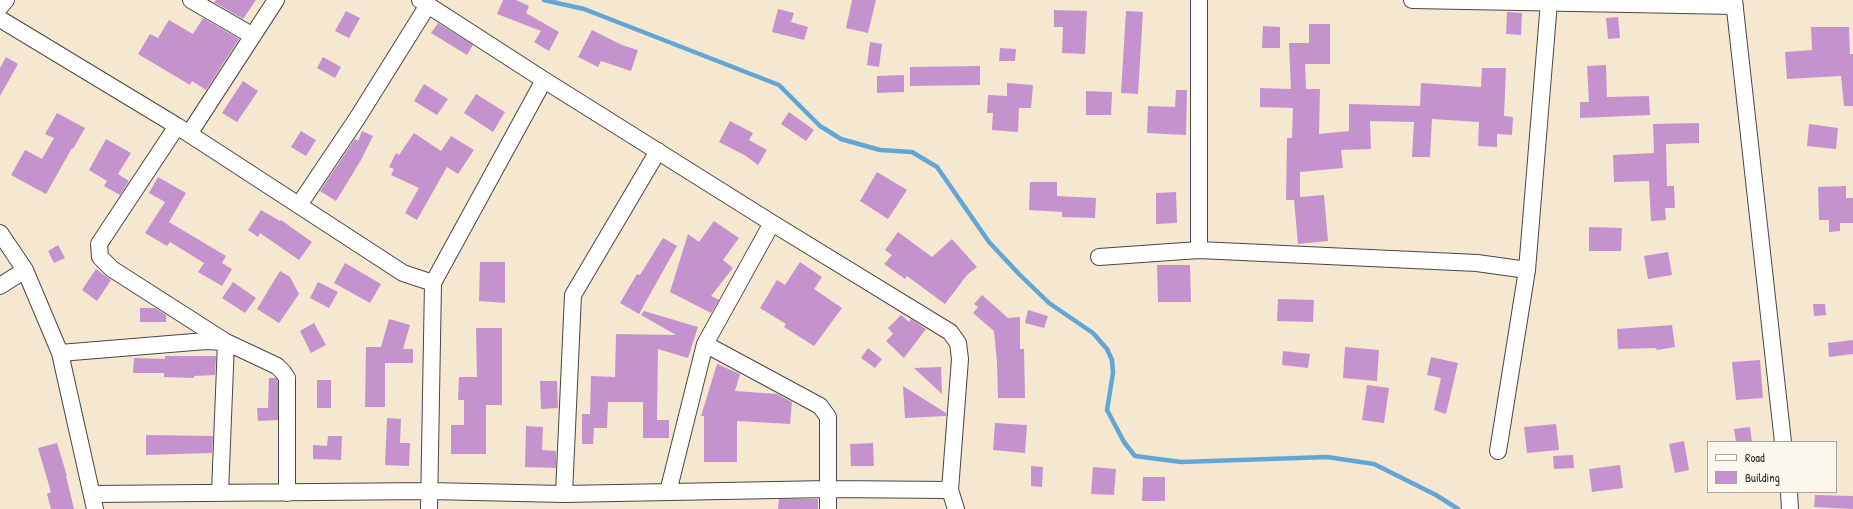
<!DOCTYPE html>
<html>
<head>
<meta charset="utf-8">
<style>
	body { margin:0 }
	#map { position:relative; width:1853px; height:509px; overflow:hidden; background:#f6e7d0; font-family:"Patrick Hand",sans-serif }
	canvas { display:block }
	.legend { position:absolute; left:1707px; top:441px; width:130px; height:52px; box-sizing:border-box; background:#fbf7ec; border:1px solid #a8a59f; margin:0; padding:5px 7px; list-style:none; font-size:12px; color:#2b2b2b }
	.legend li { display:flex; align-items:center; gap:8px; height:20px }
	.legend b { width:20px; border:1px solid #a8a59f }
</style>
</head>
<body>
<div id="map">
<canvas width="1853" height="509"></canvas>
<ul class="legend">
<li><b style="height:5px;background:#fff"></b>Road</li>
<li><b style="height:11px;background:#c493ce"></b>Building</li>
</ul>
</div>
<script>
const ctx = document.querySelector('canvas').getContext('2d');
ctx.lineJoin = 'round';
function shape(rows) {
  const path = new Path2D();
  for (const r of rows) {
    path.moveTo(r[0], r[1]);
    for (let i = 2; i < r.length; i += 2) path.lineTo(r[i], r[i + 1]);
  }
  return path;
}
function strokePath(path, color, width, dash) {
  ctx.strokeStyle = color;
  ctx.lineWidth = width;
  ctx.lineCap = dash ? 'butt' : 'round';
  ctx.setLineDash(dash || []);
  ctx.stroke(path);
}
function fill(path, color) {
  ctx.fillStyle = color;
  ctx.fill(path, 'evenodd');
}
const stream = shape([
	[544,0,584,9,779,85,820,126,841,139,880,150,912,152,937,167,989,242,1019,274,1049,303,1093,333,1107,349,1112,360,1113,373,1107,410,1124,442,1135,456,1181,462,1327,457,1374,464,1436,495,1458,509]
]);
const building = shape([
	[216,0,256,0,243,19,214,2],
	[503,0,516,0,529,6,526,13,559,32,549,51,534,42,541,31,497,14],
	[852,0,876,0,868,33,846,28],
	[778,9,794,13,791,22,808,27,804,40,772,32],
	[1054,10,1087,11,1085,54,1062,53,1063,27,1054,27],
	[346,11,360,18,349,38,335,31],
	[1126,11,1143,12,1138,94,1121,93],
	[1507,12,1522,13,1521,35,1506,34],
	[1618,17,1620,38,1608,39,1606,18],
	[203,18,239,39,206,90,192,81,190,85,138,54,150,34,158,38,169,20,193,34],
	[438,23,473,45,467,55,431,33],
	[1309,24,1330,24,1330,64,1305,64,1306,89,1320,89,1319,134,1349,131,1349,104,1420,106,1421,83,1481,87,1482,68,1506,68,1504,116,1513,117,1512,135,1497,134,1497,147,1478,146,1479,122,1432,119,1430,157,1412,157,1414,122,1370,121,1371,149,1341,150,1343,168,1300,172,1300,197,1324,195,1328,241,1298,244,1294,200,1286,200,1287,138,1292,138,1293,108,1260,107,1260,88,1291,89,1289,43,1309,43],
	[1263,26,1280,27,1280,48,1262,48],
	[1811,27,1849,27,1850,54,1853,54,1853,106,1844,106,1841,76,1787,79,1785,52,1812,50],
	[592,30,622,45,638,50,631,71,601,61,598,67,578,57],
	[870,42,882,44,879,67,867,65],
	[1000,48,1016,49,1015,61,999,61],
	[6,57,18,64,0,96,0,68],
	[323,57,341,67,335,78,317,68],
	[1606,65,1607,97,1649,96,1650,115,1580,118,1580,102,1589,102,1587,66],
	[980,66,980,85,910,86,910,67],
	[904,75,904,92,877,93,877,76],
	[243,81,258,91,237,122,222,113],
	[1007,83,1033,85,1031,108,1019,108,1018,132,992,130,993,113,987,113,988,95,1007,96],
	[424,84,448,99,437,115,414,101],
	[1176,90,1187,90,1186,135,1147,133,1148,106,1175,107],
	[1086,91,1112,92,1111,115,1086,115],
	[476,94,505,112,493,132,464,113],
	[789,112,814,130,806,141,781,124],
	[57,113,85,128,73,149,72,148,46,194,11,175,25,150,42,159,54,138,45,134],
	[730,121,753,133,749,140,767,150,758,165,746,156,719,142],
	[1699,123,1699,143,1666,144,1667,186,1674,186,1675,208,1665,208,1666,220,1651,221,1649,181,1614,182,1613,155,1654,153,1653,124],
	[1809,124,1838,128,1836,149,1807,146],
	[301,131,316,140,306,156,291,147],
	[362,131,373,136,361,160,336,201,320,191,355,139,358,141],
	[414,133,441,151,451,136,474,150,458,174,447,167,417,220,405,213,419,188,391,175,394,169,389,167,396,153,399,155],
	[106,139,131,153,118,174,129,181,120,195,104,186,107,181,89,170],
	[877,172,907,190,888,219,860,201],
	[158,177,186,193,169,222,226,256,222,263,232,269,222,286,198,272,204,263,170,242,167,246,145,233,165,202,149,193],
	[1030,182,1057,182,1057,196,1096,198,1095,218,1062,217,1062,212,1029,210],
	[1846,186,1846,198,1853,198,1853,223,1840,223,1840,231,1829,232,1829,220,1819,220,1818,187],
	[1176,192,1177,223,1156,224,1156,193],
	[261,210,280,221,281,220,312,242,299,260,260,233,258,237,248,230],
	[714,221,739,238,723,260,733,268,711,296,719,300,711,313,670,292,688,234,699,242],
	[1589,227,1622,228,1621,251,1589,251],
	[898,232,932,257,952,239,977,267,967,275,945,304,907,276,905,279,884,264,892,255,885,250],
	[663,238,677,246,639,314,620,303,637,274,640,275],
	[58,245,65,258,54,263,48,251],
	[1668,252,1672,275,1648,279,1644,256],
	[480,262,505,262,505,303,479,301],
	[800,262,822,277,814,289,842,308,814,346,784,327,786,324,760,308,777,280,785,285],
	[345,263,381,284,370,303,334,283],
	[1157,265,1190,265,1191,302,1158,302],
	[96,269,111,280,97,301,82,290],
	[280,271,290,277,299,294,279,323,257,309],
	[233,282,256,298,245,313,222,298],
	[318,282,338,292,329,308,310,298],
	[982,295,1008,318,1020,317,1020,349,1024,349,1025,398,998,398,997,362,994,331,973,313,978,307,974,304],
	[1278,299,1314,300,1313,322,1277,321],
	[1813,304,1825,304,1826,315,1814,316],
	[140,308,155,308,166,315,166,322,140,322],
	[1028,310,1048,316,1044,328,1025,323],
	[644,311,698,327,688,358,658,349,657,420,669,420,669,438,643,438,643,402,608,402,607,428,594,428,593,444,582,444,582,414,590,414,591,376,615,377,616,334,676,335,641,315],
	[901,315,909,322,911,319,926,329,904,358,886,341,893,334,888,328],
	[389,319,410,325,403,349,413,349,413,363,385,363,385,407,365,407,366,347,381,347],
	[314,323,326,345,311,353,300,331],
	[1672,325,1675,347,1657,350,1656,348,1618,349,1617,329],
	[476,328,502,328,502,405,486,405,486,454,451,454,451,425,464,425,464,400,458,400,459,377,477,377],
	[1853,340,1853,354,1829,357,1828,343],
	[1345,347,1379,350,1377,381,1343,378],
	[868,348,882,359,875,368,861,358],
	[1283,351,1310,354,1308,368,1282,365],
	[165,356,216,356,215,375,194,376,194,378,164,377,164,373,133,373,134,358,165,359],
	[1431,357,1458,363,1446,414,1434,410,1441,378,1427,375],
	[1760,360,1763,398,1736,400,1732,362],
	[717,364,740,374,735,391,777,394,792,402,790,424,737,421,737,462,704,462,704,416,701,416],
	[941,367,942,394,914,368],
	[269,378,276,378,278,381,278,420,258,421,257,408,268,408],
	[317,380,331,380,331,408,317,408],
	[540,381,557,381,558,408,541,409],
	[1367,385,1389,388,1384,423,1362,420],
	[903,386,946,413,946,416,905,418],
	[387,418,401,419,400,443,410,443,409,466,385,465],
	[995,423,1027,425,1025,453,993,450],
	[1556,424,1559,450,1527,453,1524,427],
	[526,426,543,427,542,450,556,451,556,468,525,467],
	[1750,427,1752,442,1736,442,1734,429],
	[146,435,213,436,212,453,146,455],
	[328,436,342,436,341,460,313,459,313,445,327,446],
	[1684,441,1689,470,1675,473,1669,444],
	[57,443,67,476,66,476,74,509,51,509,47,494,51,492,38,448],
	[873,443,874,466,851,466,850,444],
	[1573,455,1574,468,1554,469,1553,456],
	[1620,465,1623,488,1592,492,1589,469],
	[1031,466,1043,467,1042,487,1031,486],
	[1093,467,1116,469,1114,495,1091,494],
	[1143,477,1165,477,1165,501,1142,501],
	[1815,495,1853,496,1853,509,1814,507],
	[779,499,818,499,818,509,778,509]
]);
const minor = shape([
	[191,0,253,36],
	[420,0,544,80,772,223,950,332,958,343,960,359,950,490,956,509],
	[1412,0,1735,6],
	[1734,0,1783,442],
	[0,7,6,0],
	[0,19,177,126,403,273,433,283,429,509],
	[177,126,99,244,100,257,112,269,226,342,277,366,283,372,287,378,287,493],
	[189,134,276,0],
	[299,205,358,117,428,5],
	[0,233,25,270,60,353,95,509],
	[1199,250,1199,0],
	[1099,257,1199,250,1477,263,1527,270],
	[433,283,544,80],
	[0,286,25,270],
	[705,344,820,406,828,417,828,509],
	[60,353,206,341,226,342,220,493],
	[1498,451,1527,270,1549,2],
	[668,492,705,344,772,223],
	[1789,492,1790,509],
	[92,494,429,491,564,494,829,489,950,490],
	[564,494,573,295,658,151]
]);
strokePath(stream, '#60a6d6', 4.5);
fill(building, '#c493ce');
strokePath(minor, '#494744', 18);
strokePath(minor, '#fff', 16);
</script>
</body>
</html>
